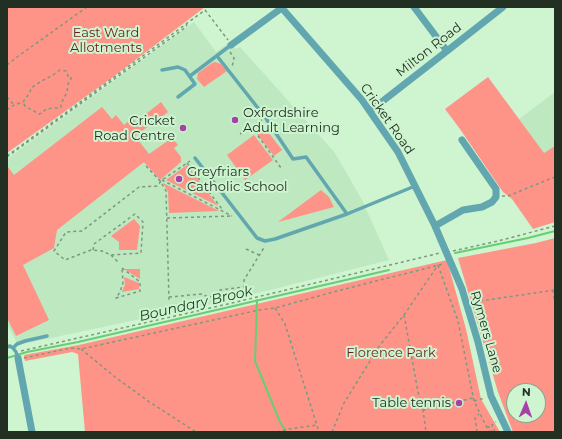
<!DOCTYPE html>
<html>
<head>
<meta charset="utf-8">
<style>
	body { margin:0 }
	#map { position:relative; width:562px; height:439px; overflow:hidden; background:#cef4d0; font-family:Montserrat,sans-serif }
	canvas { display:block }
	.frame { position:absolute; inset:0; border:8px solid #223023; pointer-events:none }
	.north { position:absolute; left:506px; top:383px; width:40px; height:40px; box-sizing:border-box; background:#cef4d0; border:1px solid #89a68b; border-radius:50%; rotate:2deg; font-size:11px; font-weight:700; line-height:16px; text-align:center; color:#223023 }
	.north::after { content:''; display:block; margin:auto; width:14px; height:18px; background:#a542a8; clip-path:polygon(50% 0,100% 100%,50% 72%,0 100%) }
</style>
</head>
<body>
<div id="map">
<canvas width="562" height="439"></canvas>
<div class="frame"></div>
<div class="north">N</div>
</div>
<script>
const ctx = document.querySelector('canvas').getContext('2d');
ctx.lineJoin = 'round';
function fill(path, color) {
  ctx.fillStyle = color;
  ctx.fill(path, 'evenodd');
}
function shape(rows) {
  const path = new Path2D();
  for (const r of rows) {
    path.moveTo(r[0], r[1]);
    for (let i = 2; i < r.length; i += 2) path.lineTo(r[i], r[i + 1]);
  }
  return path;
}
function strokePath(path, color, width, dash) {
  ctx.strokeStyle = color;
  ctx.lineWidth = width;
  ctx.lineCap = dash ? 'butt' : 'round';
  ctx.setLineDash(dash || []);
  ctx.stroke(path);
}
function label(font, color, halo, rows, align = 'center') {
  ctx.font = font + ' Montserrat,sans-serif';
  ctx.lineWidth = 4;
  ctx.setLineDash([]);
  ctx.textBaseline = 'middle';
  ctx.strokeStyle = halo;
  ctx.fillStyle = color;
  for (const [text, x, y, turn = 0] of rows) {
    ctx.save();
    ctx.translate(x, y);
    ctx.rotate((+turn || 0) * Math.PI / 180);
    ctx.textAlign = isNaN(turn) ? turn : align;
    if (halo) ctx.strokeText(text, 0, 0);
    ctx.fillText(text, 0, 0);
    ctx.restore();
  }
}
const built = shape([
	[194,22,216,52,230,42,236,49,240,47,335,153,362,200,389,260,230,300,18,345,7,324,7,159],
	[555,92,555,146,544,154,519,119]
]);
const green = shape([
	[7,7,205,7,113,77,7,153],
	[215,62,221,64,227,71,204,87,197,79,198,73,212,63],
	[488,77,544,153,555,146,555,222,533,229,512,199,503,192,460,129,445,109],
	[161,102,168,112,135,136,149,154,172,138,178,145,174,148,181,157,181,162,160,180,144,162,57,230,54,248,23,265,49,320,16,336,7,318,7,168,8,167,14,175,102,107,112,119,116,115,124,125,132,118,136,122],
	[265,128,282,150,274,156,257,134],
	[254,135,273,160,245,180,227,155],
	[187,165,218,206,166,180],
	[163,183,219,211,169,213,168,192],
	[321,190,329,197,334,207,278,222],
	[134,219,140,226,137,250,119,250,119,242,111,236],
	[555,238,555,432,513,432,498,392,458,258,536,243],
	[514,391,538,391,538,415,514,415],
	[447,260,466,329,481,399,500,432,85,432,78,354,72,352,25,361,24,355,79,345],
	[124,269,140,269,140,279],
	[124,277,139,283,139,289,122,292,125,284]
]);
const stream = shape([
	[455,253,528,238,555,231],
	[257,300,255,361,280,422,286,432],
	[7,358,27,352,78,342,389,270]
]);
const path = shape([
	[230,52,234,58,232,67],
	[7,65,17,57,87,7],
	[7,97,14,105],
	[7,110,14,105,23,102,30,92,31,88,40,82,53,75,60,70,66,71,68,76,71,76,71,79,68,84,67,92,61,104,61,107,59,108,54,108,46,109,42,113,39,114,25,106,23,102],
	[251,126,281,168],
	[240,134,262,120],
	[7,156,205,10,228,40],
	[7,157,186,27,187,24],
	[187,163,222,209],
	[146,166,161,182,166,191,169,300],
	[162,180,232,216],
	[502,196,508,196,547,180,555,177],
	[167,218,232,216],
	[246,249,259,255],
	[93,250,94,244,135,214,143,222,141,253,111,255,102,251,93,250,91,250,65,260,54,251,66,232,82,231,139,187,157,186,162,180,190,161],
	[453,251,498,241,555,226],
	[111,255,119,263],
	[438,265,458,321,474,401,489,432],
	[122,268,140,282,140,291,116,298,120,292,123,283,122,268],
	[553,290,555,304],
	[169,297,202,294,208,297,215,296,220,290,244,287,244,280,265,246],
	[480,301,555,290],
	[275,308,285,324,319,432],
	[404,315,418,392,423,410,426,432],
	[81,349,115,377,148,401,196,432],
	[21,351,232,303,440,253],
	[24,358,71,348,81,349,259,310,275,308,337,291,443,264],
	[474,401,485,398],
	[423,410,473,398],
	[487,427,489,427,492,432],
	[277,432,289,429,317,425],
	[332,432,344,403,380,345,404,315,438,265],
	[477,432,475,418,479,414],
	[495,432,492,425,496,422]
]);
const lane = shape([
	[217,56,265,117,293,159,306,157,347,214,415,186],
	[162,70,178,67,185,70,195,84,178,97],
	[190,76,231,45],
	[195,158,257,238,265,241,275,239,347,214],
	[7,347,10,346,13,348,16,352,18,358],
	[13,348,17,344,25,341,47,336]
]);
const street = shape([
	[281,7,362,100,398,152,435,226,462,289,478,342,491,396,508,432],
	[414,7,447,51],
	[231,45,283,7],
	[370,111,447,51,503,7],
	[435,226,463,210,482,207,492,202,496,197,496,189,462,140],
	[18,358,32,432]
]);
const markers = [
	[235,120,4,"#a542a8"],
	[183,128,4,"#a542a8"],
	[179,179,4,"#a542a8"],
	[459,403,4,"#a542a8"]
];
const parkNames = [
	["East Ward",106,33],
	["Allotments",106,48],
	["Florence Park",391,353]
];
const streetNames = [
	["Milton Road",429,50,-38],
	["Cricket Road",387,119,55],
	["Rymers Lane",486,332,74]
];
const poiNames = [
	["Oxfordshire",243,113],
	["Adult Learning",243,128],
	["Cricket",175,121,"right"],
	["Road Centre",175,136,"right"],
	["Greyfriars",187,172],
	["Catholic School",187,187],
	["Table tennis",451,403,"right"]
];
const waterNames = [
	["Boundary Brook",196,304,-13]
];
fill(built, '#bde8c0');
fill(green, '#fe9388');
strokePath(stream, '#68ce74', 2);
strokePath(path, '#7d987f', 1.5, [3, 3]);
strokePath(lane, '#62a7b0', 3.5);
strokePath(street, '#62a7b0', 7);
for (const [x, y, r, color] of markers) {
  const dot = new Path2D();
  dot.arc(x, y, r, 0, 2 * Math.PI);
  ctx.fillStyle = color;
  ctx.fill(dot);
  strokePath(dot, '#cef4d0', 1.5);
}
label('13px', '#6b1c19', '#cef4d0', parkNames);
label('13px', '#223023', '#cef4d0', streetNames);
label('13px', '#223023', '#cef4d0', poiNames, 'left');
label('italic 14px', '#19421f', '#cef4d0', waterNames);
</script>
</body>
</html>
